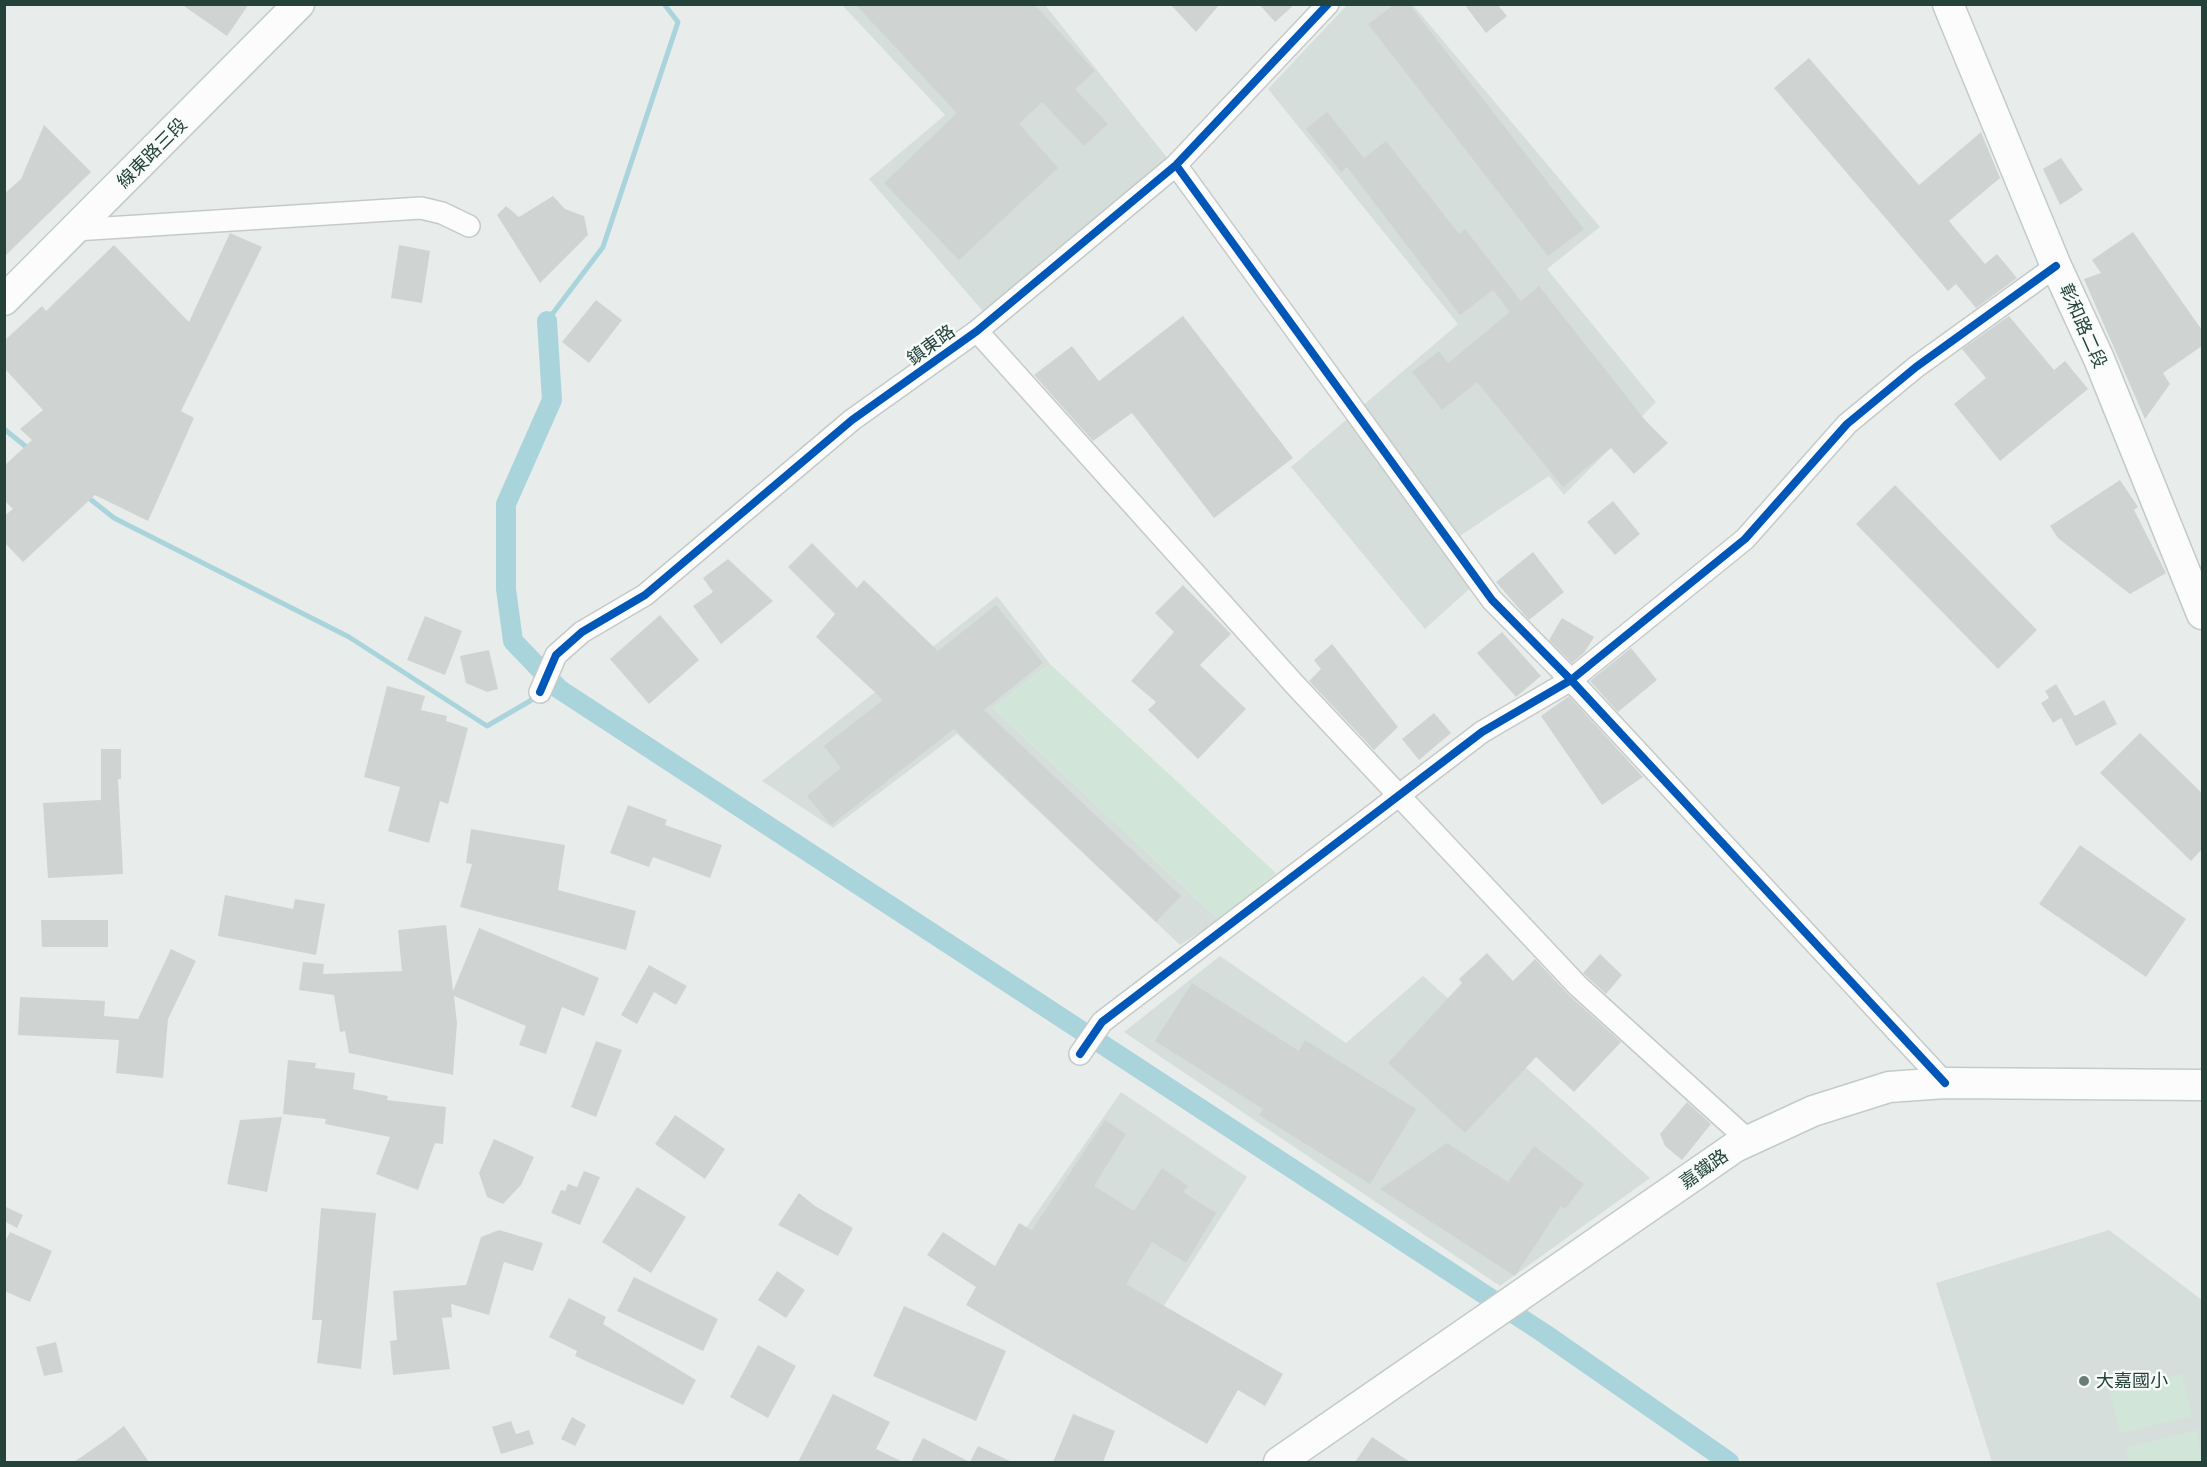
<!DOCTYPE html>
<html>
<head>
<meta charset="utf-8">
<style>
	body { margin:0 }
	#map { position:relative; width:2207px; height:1467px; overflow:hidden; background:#e8edeb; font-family:"Exo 2",sans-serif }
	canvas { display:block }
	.frame { position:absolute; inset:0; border:6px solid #24423a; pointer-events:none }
</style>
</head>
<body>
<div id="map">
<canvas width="2207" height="1467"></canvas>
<div class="frame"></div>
</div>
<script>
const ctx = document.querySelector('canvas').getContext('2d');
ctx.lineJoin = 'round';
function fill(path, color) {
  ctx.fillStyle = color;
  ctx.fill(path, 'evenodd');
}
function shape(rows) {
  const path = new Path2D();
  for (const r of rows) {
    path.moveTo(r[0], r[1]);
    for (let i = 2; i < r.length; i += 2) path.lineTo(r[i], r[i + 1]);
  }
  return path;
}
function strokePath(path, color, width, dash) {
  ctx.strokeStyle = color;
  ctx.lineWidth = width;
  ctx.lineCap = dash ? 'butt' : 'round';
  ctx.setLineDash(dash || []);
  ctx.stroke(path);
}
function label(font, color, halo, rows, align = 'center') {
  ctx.font = font + ' "Exo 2","Noto Sans TC",sans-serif';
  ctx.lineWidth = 5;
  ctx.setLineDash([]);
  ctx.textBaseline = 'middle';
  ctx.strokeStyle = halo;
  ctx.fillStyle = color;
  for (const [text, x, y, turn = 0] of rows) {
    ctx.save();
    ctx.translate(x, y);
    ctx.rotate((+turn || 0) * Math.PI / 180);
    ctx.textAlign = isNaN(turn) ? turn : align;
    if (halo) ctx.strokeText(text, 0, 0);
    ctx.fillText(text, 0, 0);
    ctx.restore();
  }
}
const built = shape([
	[842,5,1045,5,1169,160,986,315,869,179,945,115],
	[1347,5,1413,5,1600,227,1547,269,1656,402,1564,495,1549,476,1457,538,1486,574,1425,629,1291,467,1458,324,1268,89],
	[997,596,1050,664,993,708,1219,920,1180,945,957,734,833,828,762,781],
	[1220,956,1346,1043,1423,976,1650,1178,1500,1286,1124,1032],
	[1121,1092,1247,1177,1160,1312,1026,1228],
	[2109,1230,2202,1300,2202,1462,1992,1462,1936,1283]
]);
const green = shape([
	[1050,664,1276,873,1219,920,993,708],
	[2182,1374,2192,1416,2120,1433,2110,1392],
	[2197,1430,2202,1462,2129,1462,2126,1448]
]);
const stream = shape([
	[547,321,603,247,678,22,664,4],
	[4,429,29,449],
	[85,495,114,518,349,637,487,726,530,701,536,693]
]);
const canal = shape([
	[547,321,552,400,506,504,506,589,513,641,559,689,1545,1334,1729,1462]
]);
const building = shape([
	[181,4,249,4,227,36],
	[855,4,1034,4,1095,71,1075,89,1108,124,1084,146,1042,102,1019,124,1058,168,959,260,884,183,957,113],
	[1170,4,1220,4,1196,32],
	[1259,4,1295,4,1275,22],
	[1395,4,1409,4,1584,229,1548,256,1368,24],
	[1464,4,1497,4,1507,16,1486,33],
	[1809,58,1919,185,1981,132,2000,178,1949,221,1985,264,1997,254,2017,278,1976,308,1956,284,1948,291,1774,88],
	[1327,112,1364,158,1386,141,1459,234,1465,229,1521,301,1539,286,1645,420,1668,443,1634,474,1611,448,1563,487,1477,382,1442,410,1412,372,1439,351,1448,363,1510,312,1493,290,1460,315,1347,167,1341,172,1306,129],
	[44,125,91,172,4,257,4,194,21,179],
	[2061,158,2083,190,2060,205,2043,169],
	[553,196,565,209,584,216,588,235,540,283,497,215,506,206,519,217],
	[2133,232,2202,330,2202,346,2163,373,2170,384,2145,419,2084,279,2101,273,2092,260],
	[230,233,262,247,181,411,194,418,148,521,95,495,23,562,4,542,4,516,13,509,4,500,4,466,32,440,20,429,43,410,4,368,4,341,42,306,46,311,114,245,189,322],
	[399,245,430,251,422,303,391,298],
	[596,300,622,320,589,363,562,342],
	[1183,316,1293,458,1214,518,1132,413,1093,441,1034,375,1072,346,1099,381],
	[2009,316,2054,370,2065,361,2088,389,2000,461,1954,404,1986,378,1962,349],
	[2120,480,2138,507,2134,510,2166,573,2130,594,2058,538,2050,526],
	[1895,485,2037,630,1998,669,1856,524],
	[1613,501,1640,534,1615,555,1587,522],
	[812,543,857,588,864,580,938,651,996,605,1043,663,984,710,1181,896,1156,922,954,729,831,825,807,796,841,768,824,746,883,700,816,637,835,614,788,567],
	[1533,552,1564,592,1529,620,1496,582],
	[728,559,773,601,721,644,693,606,713,592,703,578],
	[1183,585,1231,634,1200,665,1246,709,1198,759,1148,710,1156,702,1131,681,1174,632,1155,613],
	[660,615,699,660,649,704,610,659],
	[425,616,462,631,445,675,407,660],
	[1562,618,1594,637,1584,653,1572,663,1549,640],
	[1502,632,1541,676,1516,697,1477,653],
	[1332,644,1398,727,1374,750,1309,681,1321,669,1314,660],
	[1631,648,1657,680,1618,712,1590,681],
	[489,650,498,689,487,692,466,683,460,656],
	[2056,684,2075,716,2104,700,2117,724,2076,746,2061,718,2053,723,2041,703,2049,698,2045,691],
	[387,686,425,696,421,710,447,716,446,721,468,728,448,804,440,801,429,843,388,831,400,787,364,777],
	[1569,696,1643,777,1602,805,1541,716],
	[1434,713,1451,733,1419,760,1402,739],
	[2140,733,2202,793,2202,849,2191,861,2100,773],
	[101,749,121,749,121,779,118,779,123,874,48,878,43,803,101,800],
	[628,805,667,820,665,825,722,845,710,878,653,857,649,867,610,853],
	[471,829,565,845,558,890,636,911,626,950,460,907,472,864,466,863],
	[2080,845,2186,919,2146,977,2039,904],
	[225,895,293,909,295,899,325,904,316,955,218,936],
	[41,920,108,920,108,947,42,947],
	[446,925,453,991,479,928,599,978,584,1016,562,1007,546,1054,519,1045,526,1026,454,996,457,1023,453,1075,349,1053,345,1031,340,1032,334,995,299,990,303,962,324,964,323,974,402,971,398,930],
	[171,949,196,961,168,1019,163,1078,116,1073,119,1040,18,1035,20,997,105,1001,104,1016,138,1019],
	[1487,953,1513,981,1535,959,1569,995,1621,1042,1574,1092,1536,1057,1465,1133,1388,1063,1462,983,1459,979],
	[1600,954,1622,975,1606,994,1583,973],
	[649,965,687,986,676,1005,654,992,637,1024,621,1015],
	[1192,983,1299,1051,1305,1040,1416,1109,1370,1184,1259,1115,1263,1109,1155,1041],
	[596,1041,622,1050,596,1117,571,1107],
	[288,1060,316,1063,315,1068,355,1073,353,1089,388,1096,387,1100,446,1107,443,1144,435,1143,418,1190,376,1174,390,1137,325,1124,326,1119,283,1114],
	[1687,1102,1711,1124,1682,1160,1665,1146,1660,1134],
	[675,1115,725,1149,705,1179,655,1144],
	[282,1117,267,1192,227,1184,240,1120],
	[1105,1120,1126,1134,1094,1186,1134,1211,1162,1168,1188,1186,1183,1192,1216,1213,1186,1263,1152,1242,1126,1284,1283,1374,1265,1406,1238,1390,1207,1444,966,1305,976,1287,927,1255,943,1232,995,1266,1019,1223,1032,1230],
	[494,1139,534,1157,521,1185,503,1204,487,1197,479,1173],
	[1447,1143,1508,1182,1534,1146,1584,1184,1565,1209,1561,1206,1515,1276,1380,1189],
	[584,1171,600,1177,580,1225,551,1213,561,1190,565,1191,568,1184,577,1187],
	[637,1187,686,1217,651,1273,602,1242],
	[799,1193,815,1206,853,1228,838,1256,778,1225],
	[4,1206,23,1215,17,1228,4,1221],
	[321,1208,376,1213,361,1369,317,1363,322,1320,312,1320],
	[499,1230,543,1243,533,1271,504,1262,489,1315,451,1304,452,1317,442,1318,450,1369,393,1375,390,1341,397,1340,393,1291,466,1285,481,1237],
	[10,1232,52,1251,30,1302,4,1291,4,1244],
	[777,1271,805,1290,786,1318,758,1300],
	[634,1277,718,1319,703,1351,617,1311],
	[569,1298,606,1317,603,1324,696,1380,683,1405,575,1356,577,1351,549,1337],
	[904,1306,1006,1351,976,1421,873,1376],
	[56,1342,63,1372,44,1376,36,1347],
	[758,1345,796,1366,768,1418,730,1397],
	[833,1394,890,1422,876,1449,903,1462,798,1462],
	[1073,1414,1115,1431,1103,1462,1053,1462],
	[572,1417,586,1425,575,1446,561,1439],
	[511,1421,516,1434,529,1430,534,1444,501,1454,492,1427],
	[124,1426,149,1462,74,1462,110,1437],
	[1372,1437,1410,1462,1355,1462],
	[923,1438,970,1462,978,1446,1012,1462,911,1462]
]);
const street = shape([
	[1176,165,1492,600,1571,680,1945,1083],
	[75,230,421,208,442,213,469,226],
	[977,331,1296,686,1578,986,1748,1140],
	[540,692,556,655,582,632,645,595,852,420,977,331,1176,165,1328,4],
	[1080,1054,1102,1022,1482,732,1571,680,1745,539,1847,424,1916,367,2056,266]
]);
const secondary = shape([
	[1948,4,2056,266,2099,359,2202,614],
	[4,300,299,4],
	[1279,1462,1735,1147,1813,1111,1889,1087,1945,1083,2202,1085]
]);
const cycleway = shape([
	[1176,165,1492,600,1571,680,1945,1083],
	[540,692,556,655,582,632,645,595,852,420,977,331,1176,165,1328,4],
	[1080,1054,1102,1022,1482,732,1571,680,1745,539,1847,424,1916,367,2056,266]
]);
const markers = [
	[2084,1381,6,"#697e78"]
];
const streetNames = [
	["線東路三段",152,153,-45],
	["彰和路二段",2083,326,66],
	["鎮東路",931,345,-36],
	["嘉鐵路",1704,1169,-35]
];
const poiNames = [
	["大嘉國小",2096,1381]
];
fill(built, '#d6dedb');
fill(green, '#d1e6d8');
strokePath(stream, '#a9d4db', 5);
strokePath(canal, '#a9d4db', 20);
fill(building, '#cfd4d2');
strokePath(street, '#c5cac8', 24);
strokePath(secondary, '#c3cbc8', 33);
strokePath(street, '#fcfcfc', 21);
strokePath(secondary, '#fcfcfc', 30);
strokePath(cycleway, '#0057b8', 8);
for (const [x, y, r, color] of markers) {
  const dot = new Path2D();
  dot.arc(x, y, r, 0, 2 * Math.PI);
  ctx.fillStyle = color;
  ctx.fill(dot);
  strokePath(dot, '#f7fbf9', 2);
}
label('18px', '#24423a', '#f7fbf9', streetNames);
label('18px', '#24423a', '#f7fbf9', poiNames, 'left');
</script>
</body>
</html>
